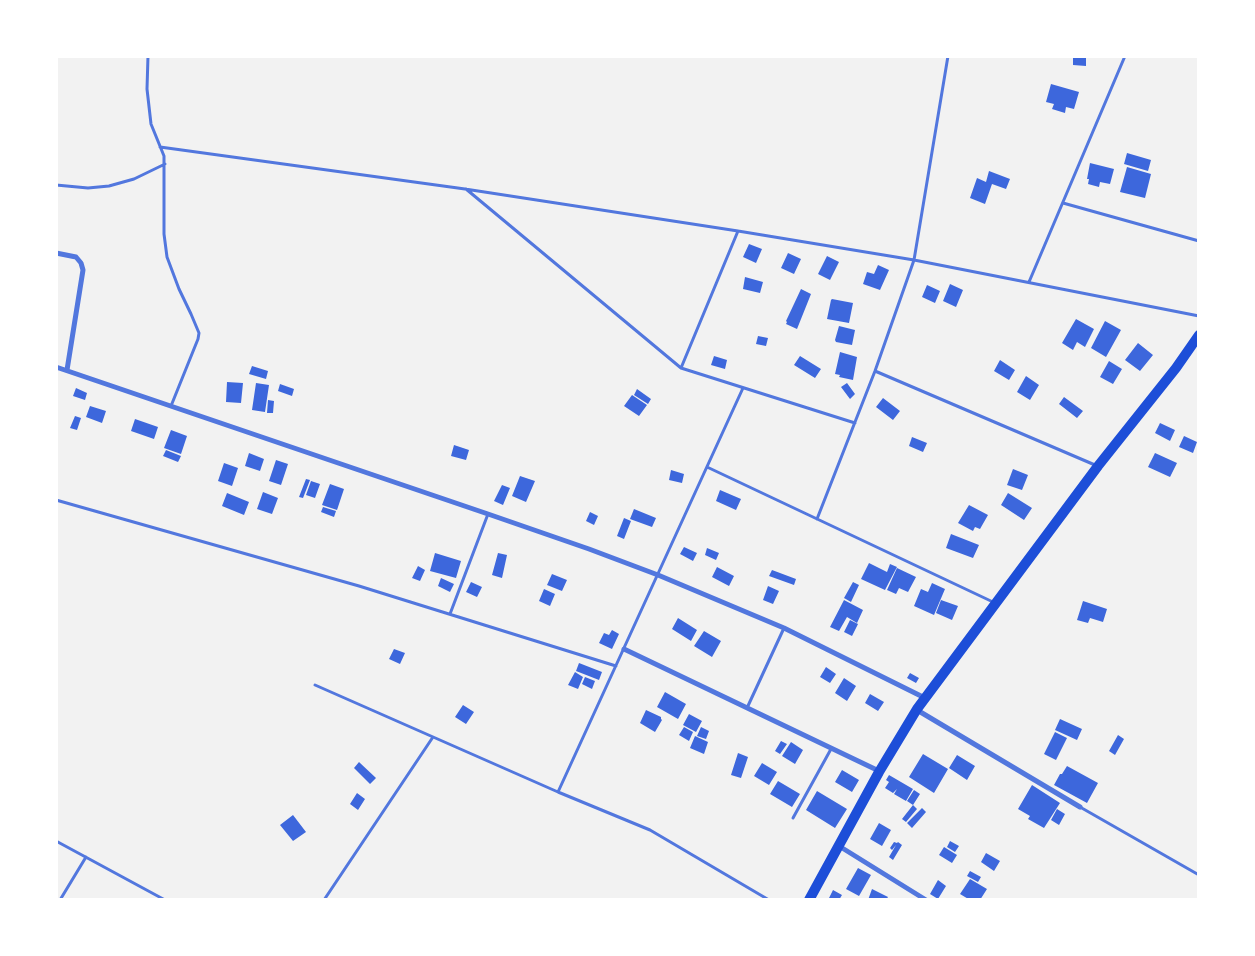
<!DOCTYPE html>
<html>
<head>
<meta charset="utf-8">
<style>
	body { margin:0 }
	#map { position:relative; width:1255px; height:956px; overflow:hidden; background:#f2f2f2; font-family:Commissioner,sans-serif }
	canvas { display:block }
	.frame { position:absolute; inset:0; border:58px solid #fff; pointer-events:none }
</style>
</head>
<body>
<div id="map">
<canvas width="1255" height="956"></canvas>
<div class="frame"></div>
</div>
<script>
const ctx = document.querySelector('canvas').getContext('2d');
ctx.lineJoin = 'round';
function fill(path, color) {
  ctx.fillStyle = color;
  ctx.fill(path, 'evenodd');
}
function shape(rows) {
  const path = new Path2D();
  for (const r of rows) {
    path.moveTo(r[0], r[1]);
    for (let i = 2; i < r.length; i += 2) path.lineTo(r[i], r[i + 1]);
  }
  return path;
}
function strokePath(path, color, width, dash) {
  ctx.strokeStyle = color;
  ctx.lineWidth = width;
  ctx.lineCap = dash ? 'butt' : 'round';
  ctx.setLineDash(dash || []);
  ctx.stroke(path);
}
const building = shape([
	[1073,56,1086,56,1086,66,1073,65],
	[1051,84,1079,92,1074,109,1066,107,1065,113,1052,109,1054,104,1046,102],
	[1127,153,1151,160,1148,171,1124,164],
	[1090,163,1114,169,1110,184,1100,182,1099,187,1088,184,1089,179,1087,179],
	[1127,167,1151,174,1145,198,1120,192],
	[989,171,1010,179,1006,189,992,184,985,204,970,198,977,178,986,182],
	[749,244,762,249,756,263,743,257],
	[788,253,801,259,794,274,781,268],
	[827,256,839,262,830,280,818,274],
	[878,265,889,270,880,290,863,284,867,272,874,274],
	[745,277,763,282,760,293,743,289],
	[950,284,963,290,956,307,943,301],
	[927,285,940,291,935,303,922,297],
	[801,289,811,294,797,329,786,324,787,322,786,321],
	[832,299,853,303,849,323,827,319,831,300],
	[1076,319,1094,329,1085,347,1077,342,1073,350,1062,343],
	[1105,321,1121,330,1106,357,1091,348],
	[839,326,855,330,852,345,836,342,835,340],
	[758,336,768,338,766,346,756,344],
	[1138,343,1153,355,1140,371,1125,360],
	[840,352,857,357,853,380,839,377,840,375,835,374],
	[714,356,727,360,725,369,711,365],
	[800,356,821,369,815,378,794,365],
	[1000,360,1015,370,1009,380,994,371],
	[1109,361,1122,369,1113,384,1100,377],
	[252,366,268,371,266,379,249,374],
	[1026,376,1039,385,1030,400,1017,392],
	[227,382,243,383,241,403,226,402],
	[256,383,269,385,265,412,252,410],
	[847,383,855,394,850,399,841,387],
	[280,384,294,389,292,396,278,391],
	[76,388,87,393,85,400,73,396],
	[637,389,651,399,648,404,634,395],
	[632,395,647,405,639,416,624,406],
	[1064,397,1083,411,1077,418,1059,404],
	[883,398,900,411,893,420,876,407],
	[268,400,274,401,273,413,267,413],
	[90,406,106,411,102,423,86,417],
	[75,416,81,418,77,430,70,428],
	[135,419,158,427,154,439,131,431],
	[1160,423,1175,430,1170,441,1155,433],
	[171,430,187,436,181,454,164,448],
	[1184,436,1197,442,1193,453,1179,447],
	[912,437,927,443,923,452,909,446],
	[454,445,469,450,466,460,451,456],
	[166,450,181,456,178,462,163,456],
	[249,453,264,459,260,471,245,466],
	[1155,453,1177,463,1170,477,1148,467],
	[276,460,288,464,281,485,269,481],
	[224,463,238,468,232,486,218,481],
	[1013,469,1028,475,1022,490,1007,485],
	[671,470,684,474,682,483,669,480],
	[520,476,535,481,526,502,512,496],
	[306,479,310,480,303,498,299,497],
	[311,481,320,484,315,498,306,495],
	[330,484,344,489,337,510,322,505],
	[502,485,510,488,503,505,494,501],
	[720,490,741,499,736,510,716,501],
	[263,492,278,498,272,514,257,509],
	[227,493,249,502,244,515,222,506],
	[1008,493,1032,508,1024,520,1001,505],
	[969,505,988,515,980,529,975,527,973,531,958,523],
	[323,507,336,511,334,517,321,512],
	[634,509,656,518,652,527,630,519],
	[590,512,598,516,594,525,586,521],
	[624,518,631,521,624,539,617,536],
	[951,534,979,545,973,558,946,548],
	[684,547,697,553,693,561,680,554],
	[707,548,719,553,716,560,705,555],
	[435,553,461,561,456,578,430,571],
	[498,553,507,555,502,578,492,575],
	[869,563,887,572,890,564,897,567,885,590,861,579],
	[418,566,425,570,420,581,412,578],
	[717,567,734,576,729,586,712,577],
	[897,568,916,577,908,592,899,588,896,594,887,590],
	[772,570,796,579,794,585,769,576],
	[552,574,567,580,562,591,547,585],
	[441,578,454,584,450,592,438,586],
	[471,582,482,587,477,597,466,592],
	[853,582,859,585,851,602,844,598],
	[932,583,945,589,934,615,914,606,921,589,928,592],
	[768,586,779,591,773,604,763,600],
	[544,589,555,594,550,606,539,601],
	[844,600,863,610,857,623,847,617,839,631,830,627],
	[941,600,958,606,952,620,936,613],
	[1083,601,1107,609,1103,622,1090,618,1088,623,1077,620],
	[678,618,697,630,691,641,672,629],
	[850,620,858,624,852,636,844,632],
	[612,630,619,634,612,649,599,643,604,633,609,635],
	[704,631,721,641,712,657,694,646],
	[394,649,405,653,400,664,389,659],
	[579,663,602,672,599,680,576,671],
	[826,667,836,674,830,683,820,677],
	[575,672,583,677,578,689,568,685],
	[910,673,919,678,916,683,907,678],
	[585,677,595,681,592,689,582,684],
	[844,678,856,686,847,701,835,693],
	[665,692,686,704,678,719,657,707],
	[870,694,884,702,878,711,865,703],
	[463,705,474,712,466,724,455,717],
	[646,710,661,717,661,719,662,720,655,732,640,723],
	[689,714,702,721,696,732,683,725],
	[1060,719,1082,729,1077,740,1055,730],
	[684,727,693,732,689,741,679,735],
	[701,727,709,731,706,739,697,736],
	[1055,732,1067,738,1056,760,1044,754],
	[1118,735,1124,739,1115,755,1109,751],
	[695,736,708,742,704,754,690,748],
	[781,741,787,744,780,754,775,751],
	[791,742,803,750,795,764,782,756],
	[738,753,748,757,741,778,731,775],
	[923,754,948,769,934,793,909,777],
	[957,755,975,766,967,780,949,768],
	[359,762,376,778,370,784,354,768],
	[762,763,777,772,769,785,754,776],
	[1067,766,1098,783,1087,803,1054,785,1060,774,1062,774],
	[842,770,859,780,852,792,835,782],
	[889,775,913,789,906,801,894,794,897,789,893,793,885,788,889,782,886,780],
	[778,781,800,794,792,807,770,794],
	[1032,785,1060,803,1044,828,1028,819,1030,816,1018,809],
	[914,790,920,794,913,805,907,801],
	[817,791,847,809,835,828,806,810],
	[357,793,365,799,358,810,350,804],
	[913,805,917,809,906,822,902,819],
	[922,808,926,812,912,828,907,823],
	[1057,809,1065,814,1059,825,1051,820],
	[293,815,306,832,293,841,280,825],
	[879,823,891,830,882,846,870,839],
	[950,841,959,846,955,852,947,847],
	[894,842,897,843,898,842,902,845,893,860,889,857,896,845,892,850,890,848],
	[944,847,957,855,952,863,939,855],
	[986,853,1000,861,994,871,981,862],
	[858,868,871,875,859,896,846,889],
	[970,871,981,877,978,882,967,876],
	[970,879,987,889,980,900,970,900,960,894],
	[938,880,946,886,938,899,930,894],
	[872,889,888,897,886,900,868,900],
	[833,890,842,895,839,900,828,900]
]);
const service = shape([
	[148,56,147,89,151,124,164,156,164,234,167,257,179,289,191,314,199,333,198,339,171,406],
	[160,147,465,189,738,231,914,260,1199,316],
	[56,185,88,188,109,186,134,179,165,164],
	[466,189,681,368,855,423],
	[1063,203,1199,241],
	[1029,282,1125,56],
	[681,368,738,231],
	[875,371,1095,465],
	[707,467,993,602],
	[56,500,359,586,616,666],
	[817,519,875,371,914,260,948,56],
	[450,614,488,514],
	[315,685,558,792,650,830,769,900],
	[747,708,784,628],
	[558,792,743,388],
	[1080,807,1199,875],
	[793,818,831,749],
	[56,841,165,900],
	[60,900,86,857],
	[324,900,433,737]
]);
const minor = shape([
	[56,253,76,257,81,263,83,270,67,370],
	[56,367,488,514,589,549,658,575,784,628,925,698],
	[624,649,879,771],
	[917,710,1080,807],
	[839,846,926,900]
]);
const secondary = shape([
	[809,900,879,772,917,709,1098,466,1176,368,1199,335]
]);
fill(building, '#3d67dc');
strokePath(service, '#5277de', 3);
strokePath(minor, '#5277de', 5);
strokePath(secondary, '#1d4ed8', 10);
</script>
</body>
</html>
